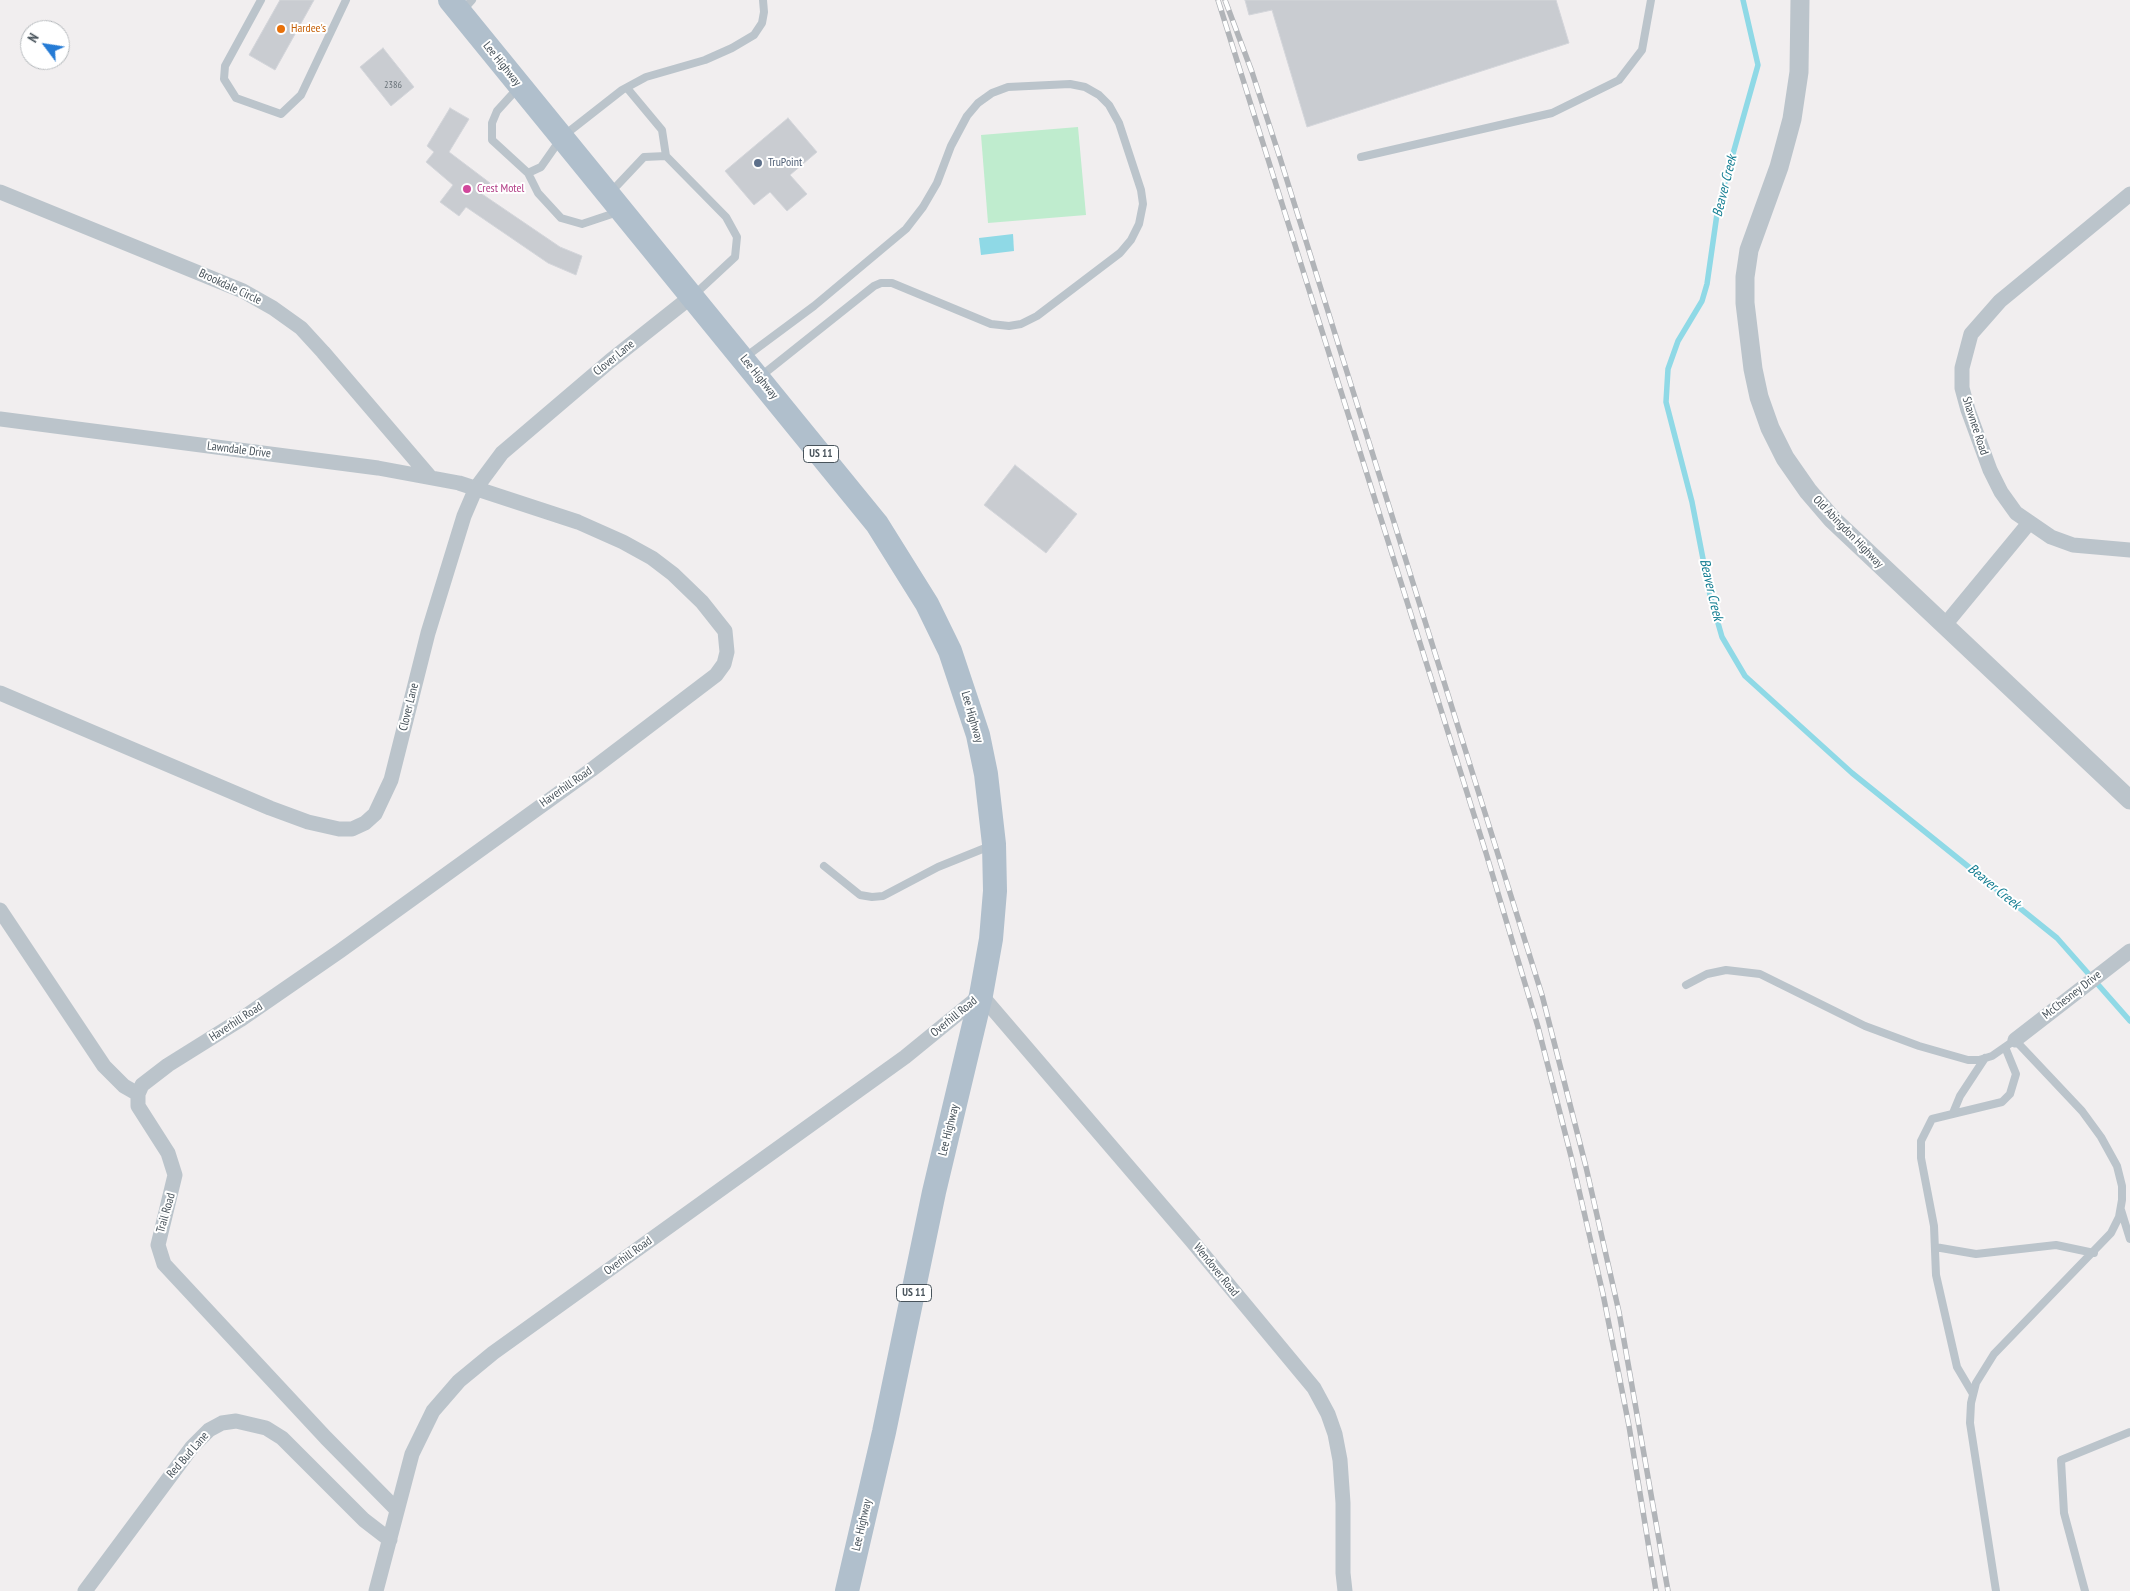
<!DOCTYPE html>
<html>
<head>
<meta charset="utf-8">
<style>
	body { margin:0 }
	#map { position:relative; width:2130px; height:1591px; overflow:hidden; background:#f1eeef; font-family:"PT Sans Narrow",sans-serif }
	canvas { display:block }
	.north { position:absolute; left:20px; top:20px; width:50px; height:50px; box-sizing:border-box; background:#fff; border:1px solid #b6babd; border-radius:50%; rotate:301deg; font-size:14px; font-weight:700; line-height:20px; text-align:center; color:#48535b }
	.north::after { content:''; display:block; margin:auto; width:18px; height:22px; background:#257bd5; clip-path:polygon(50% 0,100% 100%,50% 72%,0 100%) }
</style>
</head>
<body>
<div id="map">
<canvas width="2130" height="1591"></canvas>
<div class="north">N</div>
</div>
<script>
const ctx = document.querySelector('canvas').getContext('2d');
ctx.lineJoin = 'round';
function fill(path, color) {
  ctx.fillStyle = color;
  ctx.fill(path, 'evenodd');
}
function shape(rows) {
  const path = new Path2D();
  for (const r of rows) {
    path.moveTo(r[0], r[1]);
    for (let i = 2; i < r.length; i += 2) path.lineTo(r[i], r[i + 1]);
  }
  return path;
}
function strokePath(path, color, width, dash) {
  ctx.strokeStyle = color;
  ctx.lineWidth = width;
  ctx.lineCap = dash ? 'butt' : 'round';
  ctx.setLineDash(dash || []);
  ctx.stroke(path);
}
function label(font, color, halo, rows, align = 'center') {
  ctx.font = font + ' "PT Sans Narrow",sans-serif';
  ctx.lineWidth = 4;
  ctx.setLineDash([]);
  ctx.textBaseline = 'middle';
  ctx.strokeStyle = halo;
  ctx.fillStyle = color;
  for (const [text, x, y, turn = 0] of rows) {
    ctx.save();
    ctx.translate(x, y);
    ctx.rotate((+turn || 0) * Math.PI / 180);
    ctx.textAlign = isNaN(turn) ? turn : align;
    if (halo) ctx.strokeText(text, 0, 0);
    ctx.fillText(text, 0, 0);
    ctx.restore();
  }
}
const green = shape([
	[1078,127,1086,215,988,223,981,135]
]);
const water = shape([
	[1013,234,1014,251,981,255,979,238]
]);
const stream = shape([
	[1743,0,1758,65,1718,207,1707,284,1702,301,1678,341,1668,369,1666,402,1692,502,1710,595,1722,637,1745,676,1852,773,2057,938,2130,1021]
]);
const building = shape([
	[280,0,314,0,275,70,249,55,280,0],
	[1245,0,1556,0,1569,43,1307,127,1272,10,1249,15,1245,0],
	[383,48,414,87,391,106,360,67,383,48],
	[450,108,469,119,449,152,490,183,482,194,560,247,582,256,576,275,548,263,466,207,459,216,440,202,453,185,426,162,434,152,427,146,450,108],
	[788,118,817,152,790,175,807,194,787,211,770,192,754,205,725,171,788,118],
	[1015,465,1077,514,1046,553,984,505,1015,465]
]);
const service = shape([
	[261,0,225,66,224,79,236,98,281,114,301,95,346,0],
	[462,11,472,0],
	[627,88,662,130,666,156],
	[517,89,497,111,492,123,492,140,528,173,541,167,562,137,622,90,646,77,705,60,732,48,754,35,762,23,764,12,763,0],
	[1361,157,1552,113,1619,80,1642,50,1651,0],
	[528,173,538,193,561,218,582,224,618,212],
	[610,193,644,157,666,156,726,217,737,237,735,257,694,295],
	[744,358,814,306,906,229,923,207,937,183,951,146,967,116,978,103,992,93,1008,87,1070,84,1085,87,1099,95,1109,105,1119,123,1141,190,1143,204,1139,224,1131,240,1120,253,1037,316,1021,324,1009,326,991,324,892,283,881,283,874,286,761,376],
	[824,866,860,895,872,897,883,896,938,867,990,846],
	[1686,985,1707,974,1726,970,1760,974,1865,1026,1919,1046,1968,1060,1979,1060,1992,1056,2015,1040,2082,1111,2101,1137,2117,1166,2122,1186,2122,1200,2119,1217,2111,1233,1994,1354,1976,1383,1971,1403,1970,1423,1996,1591],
	[1953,1113,1960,1096,1985,1058],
	[2121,1210,2130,1239],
	[1935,1247,1976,1254,2056,1245,2094,1253],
	[1973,1394,1957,1367,1936,1275,1934,1226,1921,1158,1921,1141,1932,1119,2002,1102,2010,1094,2016,1074,2005,1047],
	[2085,1591,2064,1513,2061,1460,2130,1432]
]);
const minor = shape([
	[0,192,243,291,273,308,301,328,323,352,430,477],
	[2130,194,2000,301,1971,334,1962,368,1962,388,1968,410,1990,470,2001,492,2016,513,2051,537,2073,545,2130,550],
	[0,419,378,468,459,483,578,522,623,542,652,558,673,574,702,602,725,631,727,652,724,664,716,675,591,770,340,951,240,1020,168,1065,142,1085,138,1094,138,1106,168,1153,175,1175,158,1245,164,1264,326,1438,397,1510],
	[1944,626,2029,523],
	[0,693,270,808,308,822,339,829,352,829,365,823,375,814,391,780,428,633,464,516,476,488,502,453,610,361,692,296],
	[0,910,104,1066,124,1086,138,1094],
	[2015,1040,2130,951],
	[85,1591,192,1447,209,1430,222,1423,236,1421,266,1428,282,1438,364,1520,390,1540],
	[376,1591,412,1454,433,1411,459,1381,493,1353,905,1057,981,995,1192,1241,1314,1388,1328,1414,1335,1434,1340,1460,1343,1503,1343,1573,1345,1591]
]);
const tertiary = shape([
	[1800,0,1799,72,1792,119,1779,167,1749,250,1745,277,1745,303,1753,369,1759,397,1770,428,1785,458,1808,491,1832,519,2130,800]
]);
const primary = shape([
	[450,0,877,524,927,604,950,651,978,735,986,774,994,844,995,891,991,939,981,995,934,1192,884,1432,847,1591]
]);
const rail = shape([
	[1218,0,1486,853,1538,1027,1572,1160,1603,1294,1629,1426,1656,1591],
	[1225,0,1252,72,1280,158,1542,995,1586,1167,1619,1312,1668,1591]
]);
const markers = [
	[281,29,5,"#e8710a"],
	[758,163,5,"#5c6f8a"],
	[467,189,5,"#d1479c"]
];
const numberNames = [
	["2386",393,85]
];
const shields = [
	[821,454,35],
	[914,1293,35]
];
const shieldNames = [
	["US 11",821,454],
	["US 11",914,1293]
];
const foodNames = [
	["Hardee's",291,29]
];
const streetNames = [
	["Lee Highway",502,64,51],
	["Brookdale Circle",230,287,25],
	["Clover Lane",614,358,-39],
	["Lee Highway",759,377,51],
	["Shawnee Road",1975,426,72],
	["Lawndale Drive",239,450,7],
	["Old Abingdon Highway",1848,532,46],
	["Clover Lane",409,707,-76],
	["Lee Highway",972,717,74],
	["Haverhill Road",566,787,-35],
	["McChesney Drive",2072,995,-38],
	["Overhill Road",954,1017,-39],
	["Haverhill Road",236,1022,-33],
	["Lee Highway",949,1130,-76],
	["Trail Road",166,1213,-74],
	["Overhill Road",628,1256,-36],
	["Wendover Road",1216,1270,51],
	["Red Bud Lane",188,1455,-49],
	["Lee Highway",862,1525,-77]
];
const serviceNames = [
	["TruPoint",768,163]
];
const hotelNames = [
	["Crest Motel",477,189]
];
const waterNames = [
	["Beaver Creek",1725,186,-76],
	["Beaver Creek",1711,590,77],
	["Beaver Creek",1994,887,39]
];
fill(green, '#bfecce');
fill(water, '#8fd9e6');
strokePath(stream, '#8fd9e6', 5.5);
fill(building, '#c9ccd1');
strokePath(building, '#d3d5da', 1);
strokePath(service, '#bbc4cb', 8);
strokePath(minor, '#bbc4cb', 15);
strokePath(tertiary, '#bbc4cb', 19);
strokePath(primary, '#b0bfcc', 24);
strokePath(rail, '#b1b4b8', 5.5);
strokePath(rail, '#fff', 4, [11]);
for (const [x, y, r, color] of markers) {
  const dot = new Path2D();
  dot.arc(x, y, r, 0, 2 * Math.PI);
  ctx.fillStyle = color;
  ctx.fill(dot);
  strokePath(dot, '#fff', 2);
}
label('10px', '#687178', null, numberNames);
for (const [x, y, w] of shields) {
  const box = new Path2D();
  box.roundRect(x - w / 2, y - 8.5, w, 17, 4);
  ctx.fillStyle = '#fff';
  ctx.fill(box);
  strokePath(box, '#48535b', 1);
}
label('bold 11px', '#48535b', null, shieldNames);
label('12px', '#c56008', '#fff', foodNames, 'left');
label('12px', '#48535b', '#fff', streetNames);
label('12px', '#4e5e75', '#fff', serviceNames, 'left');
label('12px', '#b23c85', '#fff', hotelNames, 'left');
label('italic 14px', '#157e92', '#fff', waterNames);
</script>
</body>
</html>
